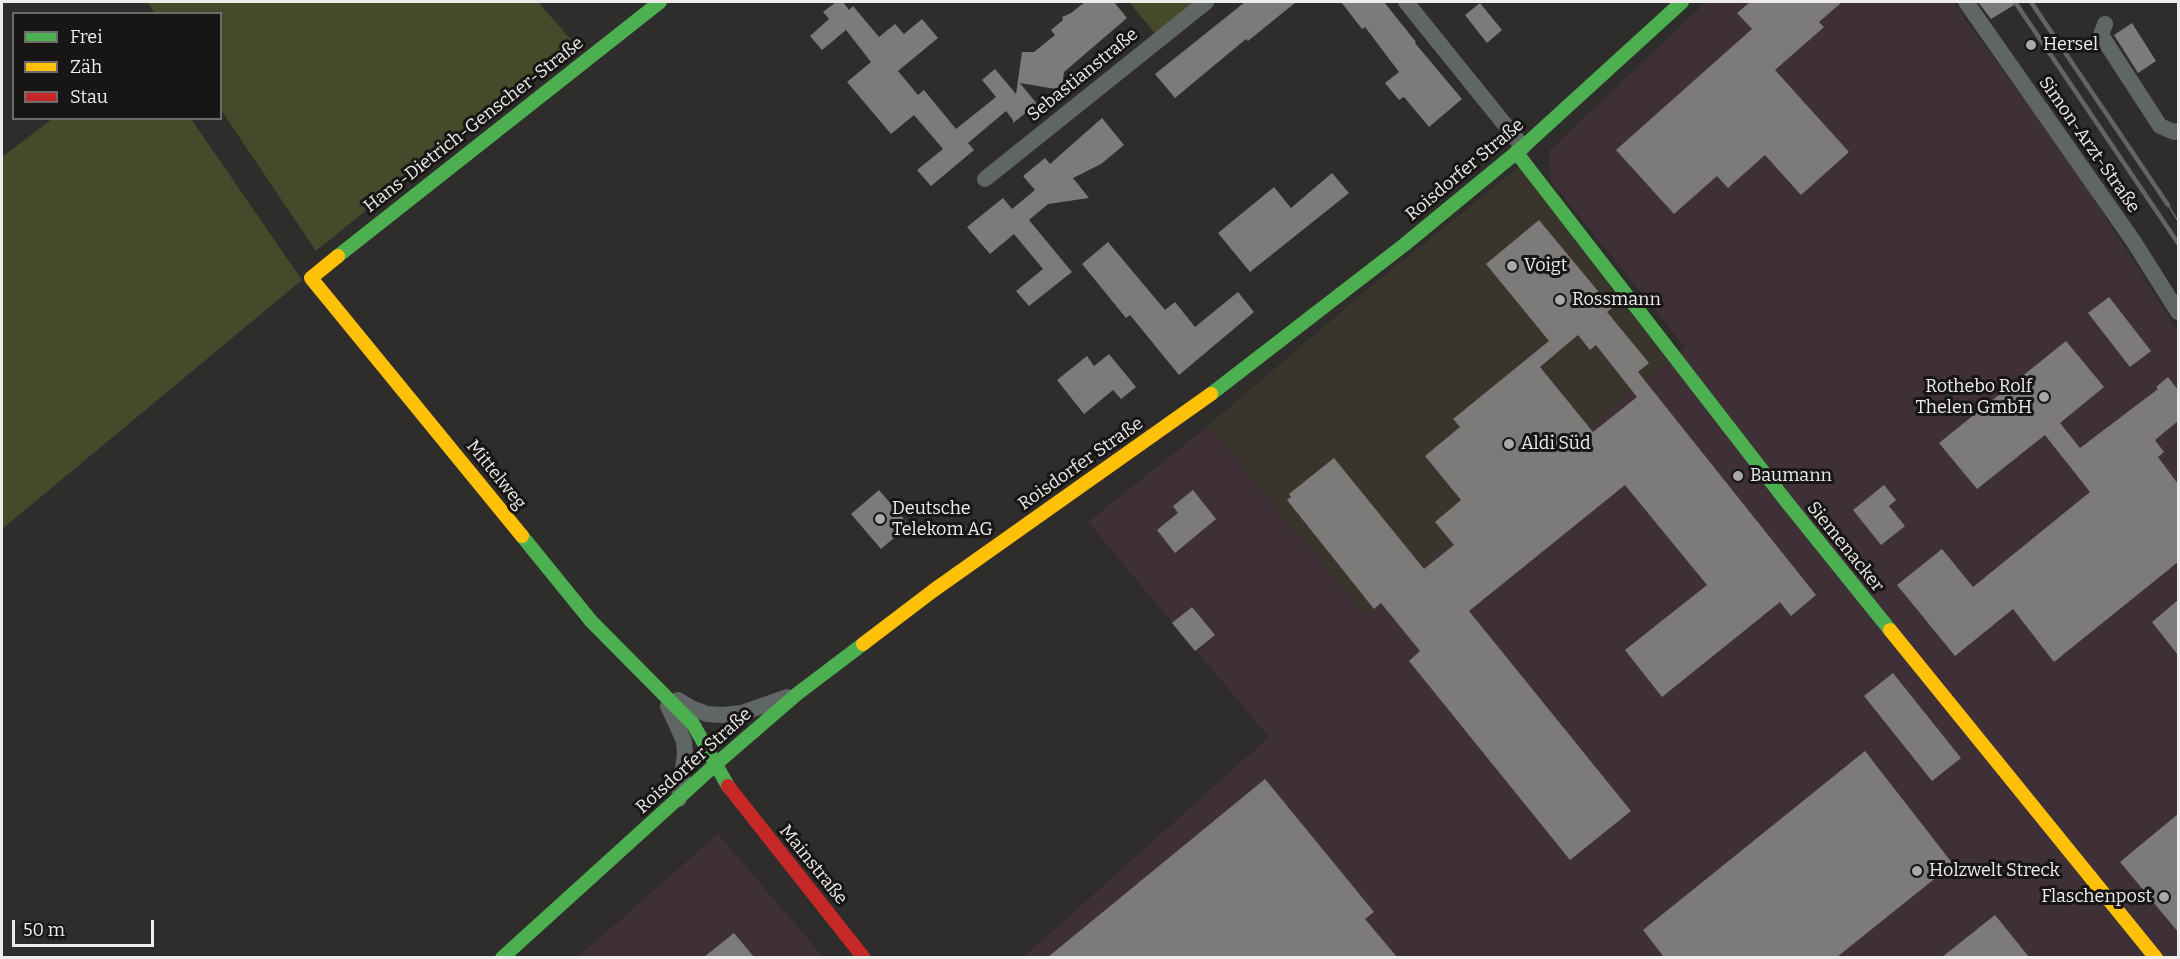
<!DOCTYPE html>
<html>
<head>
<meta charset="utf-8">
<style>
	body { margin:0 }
	#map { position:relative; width:2180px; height:959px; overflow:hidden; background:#2f2d2b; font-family:Bitter,serif }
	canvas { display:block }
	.frame { position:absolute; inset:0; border:3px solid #eeecea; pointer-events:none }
	.legend { position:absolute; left:12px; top:12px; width:210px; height:108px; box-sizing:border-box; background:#171615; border:2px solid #6d6c6a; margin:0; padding:8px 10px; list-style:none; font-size:18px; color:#eeecea }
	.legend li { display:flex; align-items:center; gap:12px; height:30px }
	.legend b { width:30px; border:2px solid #6d6c6a }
	.scale { position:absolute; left:12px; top:920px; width:142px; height:27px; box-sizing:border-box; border:3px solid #eeecea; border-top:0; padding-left:8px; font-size:18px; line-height:21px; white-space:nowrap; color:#eeecea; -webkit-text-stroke:4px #171615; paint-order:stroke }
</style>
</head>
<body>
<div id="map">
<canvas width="2180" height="959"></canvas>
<div class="frame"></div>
<ul class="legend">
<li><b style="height:8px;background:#4caf50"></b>Frei</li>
<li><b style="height:8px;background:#ffc107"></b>Zäh</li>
<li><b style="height:8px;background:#c62828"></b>Stau</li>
</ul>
<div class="scale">50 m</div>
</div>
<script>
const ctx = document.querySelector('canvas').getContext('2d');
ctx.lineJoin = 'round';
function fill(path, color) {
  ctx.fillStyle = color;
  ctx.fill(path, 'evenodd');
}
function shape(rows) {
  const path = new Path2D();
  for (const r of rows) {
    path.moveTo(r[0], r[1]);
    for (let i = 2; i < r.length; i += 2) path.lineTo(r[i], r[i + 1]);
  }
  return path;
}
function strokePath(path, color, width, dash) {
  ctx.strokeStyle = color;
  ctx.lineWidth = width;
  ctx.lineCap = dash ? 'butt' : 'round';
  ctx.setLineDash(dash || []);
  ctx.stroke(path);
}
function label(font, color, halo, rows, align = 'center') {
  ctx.font = font + ' Bitter,serif';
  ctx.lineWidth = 6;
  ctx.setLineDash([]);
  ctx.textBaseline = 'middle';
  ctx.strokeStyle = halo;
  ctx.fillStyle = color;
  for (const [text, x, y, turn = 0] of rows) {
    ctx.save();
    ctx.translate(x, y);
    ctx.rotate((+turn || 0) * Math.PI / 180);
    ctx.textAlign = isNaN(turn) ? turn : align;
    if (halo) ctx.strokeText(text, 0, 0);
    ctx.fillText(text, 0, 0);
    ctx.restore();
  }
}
const built = shape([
	[1519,167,1669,362,1365,616,1208,426,1375,283]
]);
const industrial = shape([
	[1706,2,1953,2,2078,174,2178,331,2178,957,1021,958,1053,931,1269,737,1088,522,1208,426,1365,616,1685,347,1551,181,1549,151],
	[718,834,823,957,577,958]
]);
const green = shape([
	[147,2,538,2,573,42,316,251,221,110,220,14,155,13],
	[1129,2,1196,2,1157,36],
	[52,119,191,119,302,280,2,529,2,157]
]);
const building = shape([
	[836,2,843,2,849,10,853,6,879,37,895,24,904,34,922,19,938,38,898,71,918,95,924,90,956,129,996,97,982,80,995,69,1016,94,1022,52,1034,52,1055,35,1051,30,1063,20,1062,17,1071,13,1085,2,1114,2,1127,18,1064,72,1062,90,1020,83,1037,104,1013,123,1013,120,1006,111,968,143,974,150,931,186,917,170,943,149,914,115,891,134,847,82,871,62,846,30,822,50,810,36,829,19,823,12],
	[1245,2,1296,2,1248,41,1246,39,1175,98,1155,74],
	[1341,2,1384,2,1416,42,1415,43,1462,99,1429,127,1404,97,1399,100,1385,83,1399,72,1365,27,1362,29],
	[1750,2,1842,2,1819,22,1824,27,1775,70,1849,152,1801,195,1765,155,1728,188,1717,176,1674,214,1616,150,1752,29,1737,13],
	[1978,2,2019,2,1991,19],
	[1480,3,1502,30,1487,43,1465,15],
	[2132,23,2156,61,2138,73,2114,35],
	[1102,118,1124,145,1101,164,1073,178,1089,198,1048,204,1029,220,1072,272,1029,306,1016,291,1043,269,1014,234,990,254,967,227,1003,198,1012,209,1035,190,1023,176,1045,158,1050,164],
	[1332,173,1349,193,1250,272,1218,233,1274,187,1291,208],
	[1539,220,1612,308,1607,312,1649,363,1638,372,1816,595,1791,616,1780,602,1662,697,1625,650,1707,585,1625,485,1469,611,1631,811,1570,860,1409,661,1420,651,1381,603,1374,609,1287,500,1291,497,1289,494,1334,458,1424,569,1454,545,1435,522,1461,500,1425,456,1460,427,1453,419,1549,341,1486,264],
	[1578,335,1590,350,1596,345,1637,397,1593,432,1540,367],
	[1108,242,1165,310,1175,302,1195,327,1238,292,1254,312,1179,375,1130,315,1126,318,1082,264],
	[2109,297,2151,351,2130,367,2088,313],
	[2066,341,2104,387,2060,423,2080,448,2158,389,2156,387,2168,377,2178,390,2178,421,2155,440,2164,452,2158,457,2178,484,2178,562,2054,662,2013,609,1955,656,1897,585,1942,549,1973,587,2090,492,2045,435,1977,489,1939,443],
	[1109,354,1136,387,1121,399,1113,390,1084,414,1057,380,1087,356,1094,366],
	[1884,485,1896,500,1889,506,1905,526,1881,545,1853,510],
	[879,490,909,525,881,549,851,514],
	[1193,490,1216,519,1175,553,1157,530,1178,513,1173,506],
	[2178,600,2178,655,2152,622],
	[1192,607,1215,635,1195,651,1172,623],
	[1893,673,1961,758,1932,781,1864,696],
	[1865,751,1953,864,1837,957,1664,957,1643,930],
	[1265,779,1374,912,1365,919,1397,957,1048,957],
	[2178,814,2178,932,2120,862],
	[1995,915,2029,957,1942,957],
	[734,933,754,957,704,957]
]);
const street = shape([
	[1406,2,1523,147],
	[1966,2,2134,242,2178,312],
	[2105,24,2101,35,2160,126,2174,132,2178,131],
	[985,179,1206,2],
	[678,700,691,708,707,714,723,715,742,713,787,697],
	[668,706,684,741,685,754,679,799]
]);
const fast = shape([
	[1516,152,1786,501,1890,630],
	[338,256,660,2],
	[1211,394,1404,245,1523,147,1682,2],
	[522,536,591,621,693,724,728,786],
	[502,958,716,764,797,694,863,644]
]);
const slow = shape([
	[338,256,311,278,522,536],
	[1890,630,2156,958],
	[863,644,934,590,1211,394]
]);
const jam = shape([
	[728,786,864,958]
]);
const tram = shape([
	[2168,205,2178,221]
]);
const rail = shape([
	[2015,2,2178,243],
	[2031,2,2168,205]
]);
const markers = [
	[2031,45,6,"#aba9a7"],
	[1512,266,6,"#aba9a7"],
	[1560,300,6,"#aba9a7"],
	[2044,397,6,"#aba9a7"],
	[1509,444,6,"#aba9a7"],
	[1738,476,6,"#aba9a7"],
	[880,519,6,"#aba9a7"],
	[1917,871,6,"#aba9a7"],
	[2164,897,6,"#aba9a7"]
];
const poiNames = [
	["Hersel",2043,45],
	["Voigt",1524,266],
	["Rossmann",1572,300],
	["Rothebo Rolf",2032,387,"right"],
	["Thelen GmbH",2032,408,"right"],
	["Aldi Süd",1521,444],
	["Baumann",1750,476],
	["Deutsche",892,509],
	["Telekom AG",892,530],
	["Holzwelt Streck",1929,871],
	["Flaschenpost",2152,897,"right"]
];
const streetNames = [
	["Sebastianstraße",1083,75,-39],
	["Hans-Dietrich-Genscher-Straße",474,125,-38],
	["Simon-Arzt-Straße",2089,145,55],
	["Roisdorfer Straße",1465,170,-40],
	["Roisdorfer Straße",1081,464,-35],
	["Mittelweg",496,475,51],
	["Siemenacker",1845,547,51],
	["Roisdorfer Straße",694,761,-42],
	["Mainstraße",813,865,51]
];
fill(built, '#39352d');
fill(industrial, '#3f3037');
fill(green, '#474a2a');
fill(building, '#7c7b79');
strokePath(street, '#5f6663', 16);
strokePath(fast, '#4caf50', 14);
strokePath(slow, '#ffc107', 14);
strokePath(jam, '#c62828', 14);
strokePath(tram, '#646563', 1.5);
strokePath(rail, '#646563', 4.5);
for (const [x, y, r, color] of markers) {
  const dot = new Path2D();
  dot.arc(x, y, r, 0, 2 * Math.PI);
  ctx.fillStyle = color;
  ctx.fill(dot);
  strokePath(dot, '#171615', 2);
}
label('18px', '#eeecea', '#171615', poiNames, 'left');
label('18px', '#eeecea', '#171615', streetNames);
</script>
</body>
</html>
